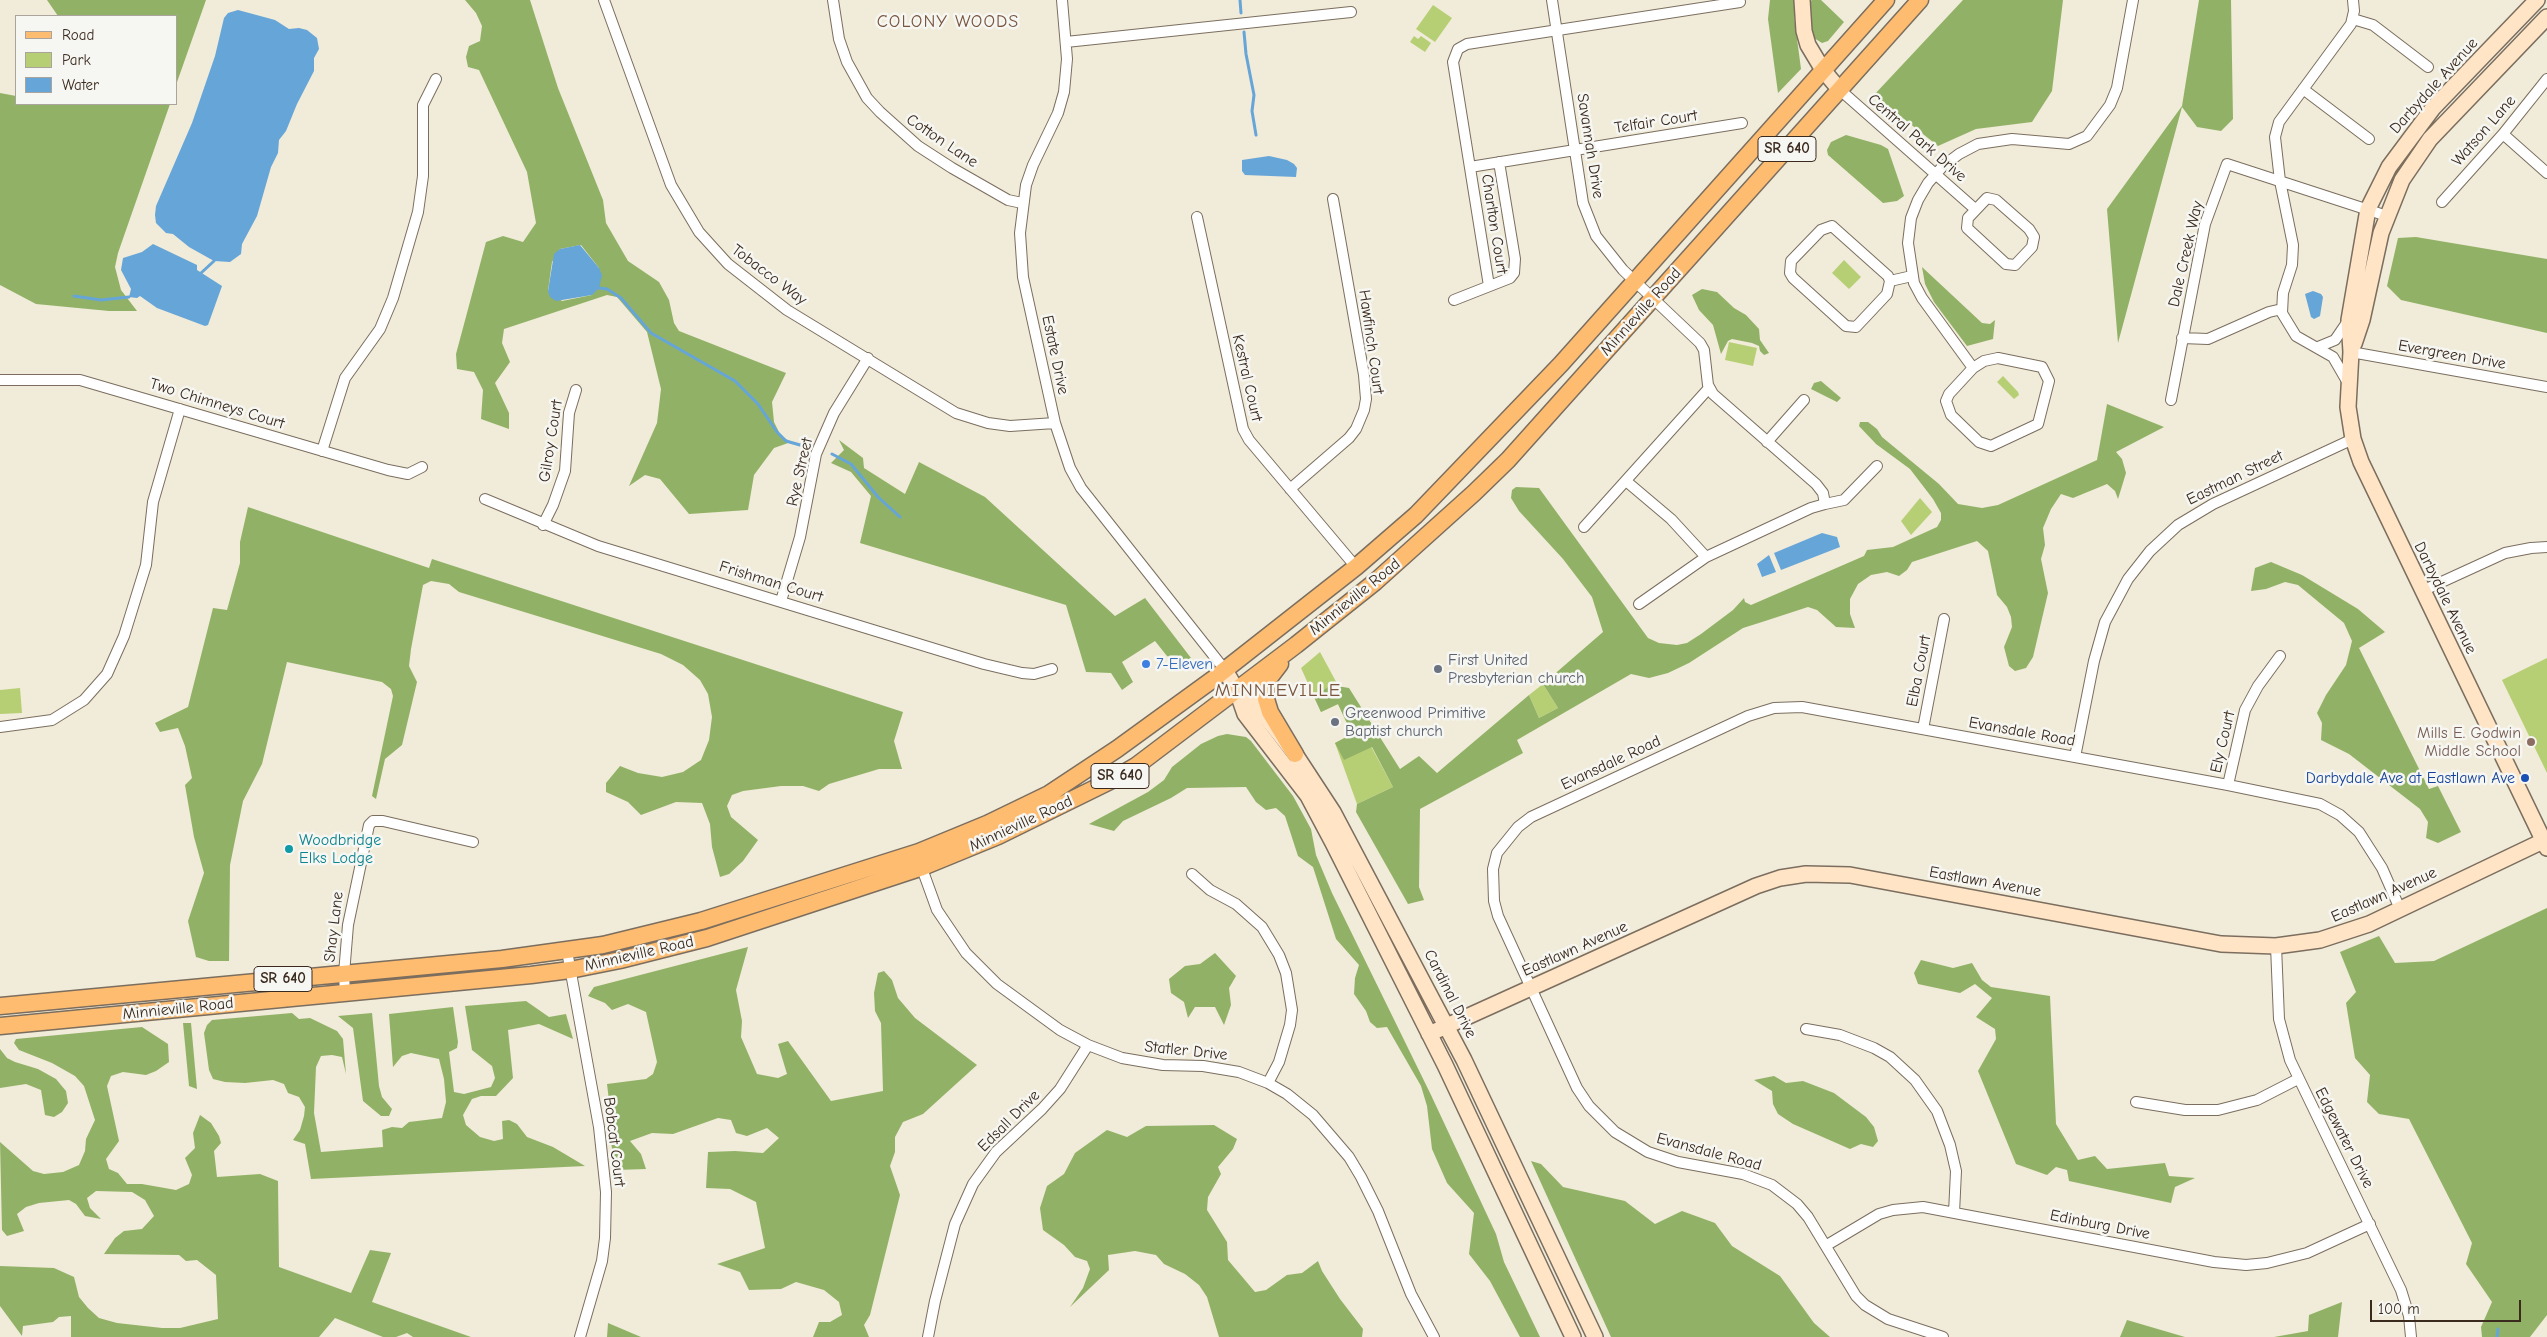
<!DOCTYPE html>
<html>
<head>
<meta charset="utf-8">
<style>
	body { margin:0 }
	#map { position:relative; width:2547px; height:1337px; overflow:hidden; background:#f1ebd9; font-family:"Comic Neue",sans-serif }
	canvas { display:block }
	.legend { position:absolute; left:15px; top:15px; width:162px; height:90px; box-sizing:border-box; background:#f6f6f2; border:1px solid #aba49d; margin:0; padding:6px 9px; list-style:none; font-size:15px; color:#3b2a1e }
	.legend li { display:flex; align-items:center; gap:10px; height:25px }
	.legend b { width:25px; border:1px solid #aba49d }
	.scale { position:absolute; left:2370px; top:1300px; width:151px; height:22px; box-sizing:border-box; border:2px solid #3b2a1e; border-top:0; padding-left:6px; font-size:15px; line-height:18px; white-space:nowrap; color:#3b2a1e; -webkit-text-stroke:4px #f6f6f2; paint-order:stroke }
</style>
</head>
<body>
<div id="map">
<canvas width="2547" height="1337"></canvas>
<ul class="legend">
<li><b style="height:6px;background:#febc70"></b>Road</li>
<li><b style="height:14px;background:#b7cf74"></b>Park</li>
<li><b style="height:14px;background:#66a5d8"></b>Water</li>
</ul>
<div class="scale">100 m</div>
</div>
<script>
const ctx = document.querySelector('canvas').getContext('2d');
ctx.lineJoin = 'round';
function fill(path, color) {
  ctx.fillStyle = color;
  ctx.fill(path, 'evenodd');
}
function shape(rows) {
  const path = new Path2D();
  for (const r of rows) {
    path.moveTo(r[0], r[1]);
    for (let i = 2; i < r.length; i += 2) path.lineTo(r[i], r[i + 1]);
  }
  return path;
}
function strokePath(path, color, width, dash) {
  ctx.strokeStyle = color;
  ctx.lineWidth = width;
  ctx.lineCap = dash ? 'butt' : 'round';
  ctx.setLineDash(dash || []);
  ctx.stroke(path);
}
function label(font, color, halo, rows, align = 'center') {
  ctx.font = font + ' "Comic Neue",sans-serif';
  ctx.lineWidth = 5;
  ctx.setLineDash([]);
  ctx.textBaseline = 'middle';
  ctx.strokeStyle = halo;
  ctx.fillStyle = color;
  for (const [text, x, y, turn = 0] of rows) {
    ctx.save();
    ctx.translate(x, y);
    ctx.rotate((+turn || 0) * Math.PI / 180);
    ctx.textAlign = isNaN(turn) ? turn : align;
    if (halo) ctx.strokeText(text, 0, 0);
    ctx.fillText(text, 0, 0);
    ctx.restore();
  }
}
const green = shape([
	[1433,5,1452,18,1435,42,1416,29],
	[1414,36,1418,39,1421,36,1431,43,1425,52,1410,42],
	[1844,260,1861,277,1849,289,1832,273],
	[1729,342,1757,348,1753,366,1725,360],
	[2003,376,2018,392,2019,395,2014,399,1997,382],
	[1920,498,1932,512,1911,535,1901,521],
	[1320,652,1393,787,1357,804,1335,743,1352,734,1338,704,1321,712,1301,668],
	[2547,658,2547,773,2502,680],
	[1543,684,1558,708,1539,718,1529,695],
	[20,688,22,713,0,714,0,690]
]);
const forest = shape([
	[47,0,206,0,176,85,176,16,58,16],
	[465,0,530,0,558,88,603,200,606,223,628,261,659,282,669,300,674,323,679,331,786,373,772,402,774,422,781,436,791,442,774,448,754,475,748,510,689,514,660,479,645,475,629,486,657,423,661,389,647,332,617,297,607,295,504,329,502,343,510,362,495,383,509,413,509,429,481,419,483,390,474,372,457,369,456,354,486,242,503,236,523,242,536,223,527,172,479,70,468,67,466,57,469,46,480,41,482,26,476,13],
	[581,245,599,268,592,295,562,301,548,291,552,262,560,249],
	[1770,0,1795,0,1794,16,1801,69,1778,93,1768,19],
	[1812,0,1821,0,1844,22,1828,41,1822,43,1814,38,1810,24,1809,2],
	[1963,0,2063,0,2052,91,2032,122,1976,129,1938,146,1874,95],
	[2199,0,2231,0,2233,119,2221,131,2197,127,2182,107,2118,343,2107,209,2182,106],
	[0,93,16,96,16,104,170,104,118,253,115,267,121,290,137,311,109,311,36,304,0,285],
	[1846,135,1881,145,1888,149,1904,196,1897,201,1883,203,1828,155,1827,150,1831,142],
	[2416,237,2547,259,2547,333,2401,300,2387,286,2398,238],
	[1922,267,1982,323,1990,324,1995,320,1993,339,1967,346,1934,302,1925,284],
	[1702,289,1717,292,1734,308,1746,315,1759,329,1760,340,1769,353,1764,355,1760,351,1759,346,1752,343,1732,339,1728,341,1721,354,1713,325,1699,310,1692,295],
	[1821,381,1841,398,1837,402,1811,389,1814,383],
	[2107,404,2164,427,2116,452,2122,459,2126,473,2118,499,2115,491,2107,484,2073,498,2061,494,2051,509,2043,528,2045,545,2041,559,2048,593,2033,657,2026,668,2015,671,2009,666,2004,647,2012,627,2011,617,2007,607,1997,595,1988,551,1977,541,1912,562,1907,570,1899,576,1887,572,1871,575,1858,584,1850,599,1850,614,1855,628,1836,627,1817,610,1808,607,1762,622,1743,628,1689,663,1668,673,1649,678,1631,674,1517,740,1523,753,1420,809,1419,887,1424,900,1408,904,1356,812,1357,804,1393,787,1372,747,1344,760,1335,743,1352,734,1338,704,1321,712,1314,697,1331,685,1349,688,1400,769,1419,756,1437,773,1529,695,1539,718,1558,708,1543,684,1603,632,1592,597,1563,559,1519,511,1511,498,1512,490,1516,487,1539,488,1648,638,1659,643,1677,645,1687,643,1701,634,1733,610,1744,598,1745,602,1751,605,1864,556,1867,550,1893,547,1937,527,1941,520,1941,513,1933,499,1910,469,1876,444,1859,426,1860,422,1868,422,1877,429,1882,437,1939,484,1958,504,1982,508,1998,505,2097,460],
	[839,440,863,458,864,468,905,494,919,462,985,497,1115,616,1145,598,1191,658,1182,662,1167,656,1155,641,1122,662,1133,682,1122,690,1111,673,1086,672,1066,605,860,543,871,496,851,472,831,463,844,450],
	[248,507,429,568,432,559,903,712,894,741,902,769,879,769,829,784,819,791,803,786,781,786,743,791,732,795,727,806,731,817,758,840,743,861,729,874,720,877,712,847,710,824,702,803,676,802,641,815,628,802,606,792,606,783,620,766,638,773,662,777,683,772,701,760,709,740,712,717,708,694,700,680,683,665,661,654,459,592,449,584,431,581,423,585,411,649,409,666,417,682,402,745,385,759,376,799,372,796,393,696,391,689,382,682,287,662,262,764,243,801,230,865,229,961,209,961,196,957,188,921,204,873,194,837,185,785,192,778,185,746,178,728,160,732,155,723,188,707,213,608,227,610,240,563,240,542],
	[2271,562,2302,575,2358,609,2385,632,2359,648,2429,789,2438,786,2461,832,2438,843,2426,838,2428,822,2420,809,2349,754,2321,740,2322,723,2317,713,2326,695,2346,665,2352,641,2344,623,2298,585,2285,582,2266,589,2251,591,2255,568],
	[1227,734,1246,737,1251,741,1293,796,1311,829,1316,855,1332,893,1431,1095,1496,1234,1504,1262,1540,1337,1520,1337,1490,1281,1469,1254,1474,1213,1447,1183,1432,1149,1427,1106,1421,1086,1387,1027,1377,1028,1370,1022,1366,1011,1354,994,1355,978,1359,965,1336,939,1313,867,1298,856,1285,816,1276,808,1266,810,1256,802,1246,787,1187,788,1171,798,1123,821,1114,831,1089,824,1148,792,1164,780,1172,767,1201,744,1218,736],
	[2547,908,2547,1315,2530,1337,2482,1337,2481,1327,2492,1302,2466,1264,2472,1243,2409,1119,2379,1114,2367,1102,2370,1075,2355,1058,2346,1003,2356,992,2340,952,2379,936,2395,963,2434,961],
	[748,947,736,990,742,1021,741,1037,757,1074,778,1078,787,1074,778,1044,788,1041,831,1101,883,1091,881,1023,875,1011,874,993,878,973,884,971,892,980,898,998,915,1018,977,1065,923,1114,903,1122,895,1137,895,1152,890,1166,900,1195,870,1315,864,1325,869,1337,813,1337,819,1322,830,1322,842,1315,839,1302,824,1290,796,1282,781,1289,749,1290,740,1272,717,1264,765,1248,756,1202,730,1189,706,1188,708,1152,735,1151,763,1153,779,1138,767,1128,747,1136,736,1133,731,1120,718,1118,673,1134,652,1133,630,1141,641,1154,646,1169,616,1170,609,1132,610,1109,607,1084,646,1079,653,1074,657,1062,646,1012,628,1004,612,1010,605,1003,588,996,594,987],
	[1215,953,1236,976,1229,988,1231,1005,1224,1025,1215,1007,1195,1007,1188,1018,1184,1002,1171,993,1169,979,1185,966,1200,964],
	[1921,960,1953,968,1972,963,1982,980,1991,987,2050,996,2056,1124,2078,1160,2095,1156,2107,1169,2165,1163,2169,1176,2195,1178,2175,1187,2171,1203,2069,1181,2067,1170,2056,1167,2047,1175,2016,1164,1978,1071,1996,1039,1995,1029,1976,1017,1992,998,1975,984,1960,993,1918,984,1914,973],
	[526,1001,549,1017,566,1014,573,1039,539,1024,508,1030,513,1078,496,1096,481,1096,472,1099,463,1115,466,1125,480,1137,494,1141,503,1139,502,1121,509,1120,517,1124,527,1137,553,1147,585,1166,311,1179,305,1144,293,1140,300,1130,304,1116,305,1107,299,1097,288,1093,284,1084,273,1080,245,1083,225,1082,213,1079,209,1070,204,1033,207,1025,212,1020,292,1013,299,1019,310,1018,337,1031,343,1039,346,1074,342,1057,332,1055,321,1056,316,1067,314,1113,321,1152,383,1147,382,1130,392,1127,402,1128,409,1122,442,1118,446,1102,444,1079,439,1059,411,1053,402,1056,393,1067,389,1014,453,1007,458,1042,457,1048,449,1052,454,1092,464,1094,491,1087,495,1078,492,1066,472,1050,465,1006],
	[372,1013,379,1086,382,1097,392,1109,389,1116,381,1116,363,1101,353,1028,338,1016],
	[183,1023,191,1023,197,1089,189,1086],
	[142,1027,168,1044,169,1062,156,1071,146,1075,123,1072,111,1076,107,1086,119,1141,106,1159,109,1169,118,1173,127,1184,142,1184,176,1190,189,1184,192,1175,185,1158,195,1148,193,1133,200,1115,211,1123,219,1136,221,1143,214,1151,217,1177,260,1174,278,1181,279,1267,351,1293,370,1250,391,1253,372,1302,471,1337,413,1337,407,1333,396,1337,383,1337,335,1318,319,1337,71,1337,71,1316,59,1317,53,1322,23,1326,22,1336,0,1306,0,1266,54,1268,74,1277,79,1297,88,1308,99,1318,117,1323,162,1328,180,1328,218,1319,216,1275,197,1260,186,1261,179,1255,104,1254,115,1238,124,1231,142,1229,154,1216,145,1200,132,1192,96,1191,87,1198,90,1208,101,1219,85,1216,76,1204,69,1200,39,1203,26,1207,17,1214,24,1231,7,1236,2,1230,0,1142,33,1171,44,1174,63,1172,79,1165,85,1151,86,1139,95,1120,84,1086,75,1076,52,1063,19,1050,14,1043,16,1039],
	[0,1049,7,1058,15,1062,38,1069,56,1079,66,1091,68,1103,62,1112,54,1117,45,1115,41,1090,26,1084,0,1088],
	[1774,1076,1786,1083,1803,1081,1834,1093,1866,1117,1874,1127,1878,1141,1873,1147,1861,1144,1850,1149,1793,1124,1778,1114,1773,1104,1772,1091,1754,1080],
	[1214,1125,1237,1139,1233,1149,1218,1167,1221,1174,1208,1197,1207,1210,1227,1242,1228,1260,1255,1292,1266,1290,1287,1275,1302,1273,1318,1261,1322,1271,1340,1299,1363,1329,1362,1337,1219,1337,1207,1297,1199,1285,1185,1274,1164,1264,1156,1255,1135,1251,1108,1255,1109,1270,1070,1307,1083,1288,1090,1269,1087,1261,1075,1257,1064,1245,1043,1230,1040,1208,1047,1186,1064,1174,1075,1153,1107,1130,1127,1137,1146,1126],
	[1531,1161,1541,1164,1563,1187,1625,1201,1655,1224,1682,1211,1715,1223,1732,1246,1780,1276,1814,1323,1830,1337,1611,1337],
	[2342,1302,2338,1337,2274,1337,2308,1331,2309,1315],
	[2127,1320,2185,1337,2120,1337],
	[608,1323,641,1337,607,1337]
]);
const water = shape([
	[238,10,275,20,289,29,299,28,307,30,317,38,319,49,314,58,314,71,297,104,286,131,279,140,278,153,271,167,257,216,242,244,241,254,230,262,214,261,189,247,173,234,166,233,156,223,155,215,156,206,192,123,215,56,224,18,228,13],
	[1269,156,1287,160,1294,164,1297,168,1296,177,1245,175,1242,171,1242,160],
	[153,244,197,265,197,270,222,286,208,325,205,326,157,308,140,296,137,298,129,297,131,289,121,270,123,258,142,252],
	[580,245,599,268,602,275,599,288,592,295,556,301,550,297,548,291,554,254,560,249],
	[2313,291,2321,294,2323,297,2320,316,2314,319,2311,317,2305,294],
	[1822,533,1837,537,1840,547,1781,570,1774,553],
	[1769,555,1776,572,1762,577,1757,564]
]);
const stream = shape([
	[1240,0,1241,13],
	[1244,32,1246,54,1254,95,1252,111,1256,135],
	[201,273,214,261],
	[599,288,607,289,621,298,651,333,735,381,758,404,777,432,786,441,807,447],
	[74,296,101,300,129,297],
	[832,454,851,464,878,497,900,517],
	[2497,1337,2498,1329]
]);
const street = shape([
	[604,0,671,185,699,232,728,264,787,310,956,413,988,423,1010,426,1055,423],
	[833,0,839,39,847,62,867,98,880,112,918,146,952,168,1008,200,1022,203],
	[1062,0,1067,59,1064,92,1058,113,1033,165,1026,185,1020,233,1023,277,1055,423,1070,468,1081,488,1225,670],
	[1552,0,1583,203,1596,236,1623,270,1700,343,1704,350,1708,385,1713,394,1816,484,1823,493,1825,504,1811,508,1706,557,1671,519,1626,481],
	[2353,19,2373,25,2428,67],
	[1066,42,1351,12],
	[1839,89,1975,209],
	[2303,89,2369,139],
	[2503,134,2547,173],
	[1470,167,1742,123],
	[1987,198,1996,200,2029,229,2034,237,2032,247,2015,265,2006,264,1967,228,1968,218,1987,198],
	[2442,202,2503,134,2547,79],
	[1197,217,1243,429,1249,440,1356,567],
	[1832,226,1888,276,1890,281,1887,294,1856,327,1846,326,1793,278,1790,273,1791,261,1821,230,1832,226],
	[1890,281,1912,276],
	[1489,286,1453,62,1458,49,1467,44,1740,2],
	[1454,300,1510,278,1514,273,1515,259,1499,162],
	[2182,338,2208,339,2269,312,2282,309],
	[2318,347,2335,340,2348,321],
	[2351,352,2547,387],
	[1998,358,2042,367,2049,381,2038,424,1991,446,1979,442,1951,415,1946,401,1949,394,1973,368,1984,361,1998,358],
	[1973,368,1922,298,1914,283,1908,243,1911,218,1918,200,1928,183,1943,166,1959,154,1978,144,2012,139,2069,144,2087,136,2110,105,2117,88,2133,0],
	[0,380,80,380,388,470,408,474,422,467],
	[2348,383,2333,357,2296,336,2282,313,2283,293,2292,265,2293,245,2280,181,2275,137,2279,122,2351,24,2354,11,2353,0],
	[2171,400,2205,224,2227,164,2387,216],
	[1767,442,1804,400],
	[322,451,345,378,380,329,393,298,418,212,423,176,423,105,436,79],
	[1290,489,1349,438,1356,429,1364,410,1366,399,1364,375,1333,199],
	[485,499,598,546,984,664,1022,673,1034,674,1052,669],
	[1825,504,1844,500,1877,466],
	[543,525,553,505,565,471,569,413,576,390],
	[1584,527,1709,388],
	[2422,591,2505,553,2531,548,2547,547],
	[781,601,800,537,816,454,834,413,868,358],
	[1639,604,1706,557],
	[0,727,52,720,84,700,107,674,124,636,146,565,153,502,180,409],
	[1923,729,1944,619],
	[2075,757,2094,661,2105,622,2128,579,2150,551,2178,525,2213,504,2353,439],
	[2228,785,2245,710,2258,686,2280,656],
	[920,863,937,910,966,953,997,984,1060,1030,1088,1045,1122,1058,1163,1065,1203,1066,1239,1072,1268,1083,1287,1094,1313,1115,1349,1157,1361,1177,1378,1211,1411,1294,1434,1337],
	[1192,874,1210,890,1236,904,1262,927,1279,955,1286,973,1292,1010,1290,1025,1279,1062,1268,1083],
	[2276,946,2279,1019,2290,1060,2401,1290,2409,1316,2411,1337],
	[567,951,599,1127,606,1192,605,1238,602,1261,580,1337],
	[345,993,344,974,348,925,369,825,373,821,383,821,473,842],
	[1806,1029,1840,1035,1874,1048,1890,1057,1915,1080,1937,1111,1950,1145,1956,1171,1954,1213],
	[2136,1102,2185,1110,2218,1110,2257,1100,2298,1079],
	[1827,1245,1879,1214,1893,1210,1923,1207,2214,1262,2246,1265,2267,1263,2307,1253,2370,1224],
	[928,1337,935,1301,955,1224,973,1184,996,1152,1042,1109,1060,1089,1088,1045],
	[1943,1337,1888,1319,1865,1305,1856,1296,1808,1217,1797,1204,1772,1185,1743,1174,1678,1162,1648,1152,1615,1132,1589,1106,1577,1088,1498,916,1494,901,1493,869,1497,853,1518,827,1531,817,1748,716,1774,708,1802,707,2228,785,2320,804,2340,815,2359,832,2382,868,2400,909]
]);
const secondary = shape([
	[1802,0,1804,31,1808,45,1823,70,1839,89],
	[2537,0,2433,108,2389,167,2368,209,2349,320,2351,352,2348,407,2353,439,2361,462,2547,848],
	[2354,344,2362,320,2381,233,2402,180,2430,139,2547,17],
	[1225,670,1237,691,1245,714,1308,796,1333,843,1445,1065,1573,1337],
	[1237,691,1252,699,1295,754,1333,812,1464,1060,1595,1337],
	[1429,1034,1756,886,1780,878,1806,874,1850,875,2221,944,2276,946,2320,940,2369,924,2543,841]
]);
const primary = shape([
	[1280,664,1267,681,1266,699,1270,712,1295,754],
	[0,1006,502,959,603,945,701,921,919,852,987,824,1049,794,1117,749,1212,680,1356,567,1416,515,1561,364,1886,0],
	[0,1026,531,975,570,970,620,960,707,938,920,868,998,836,1112,780,1136,766,1296,645,1375,582,1474,493,1508,460,1920,0]
]);
const markers = [
	[1146,664,5,"#3f7fe0"],
	[1438,669,5,"#6b7280"],
	[1335,722,5,"#6b7280"],
	[2531,742,5,"#8d6e63"],
	[2525,778,5,"#1a4fb4"],
	[289,849,5,"#0f9aa8"]
];
const shields = [
	[1787,149,58],
	[1120,776,58],
	[283,979,58]
];
const shieldNames = [
	["SR 640",1787,149],
	["SR 640",1120,776],
	["SR 640",283,979]
];
const streetNames = [
	["Darbydale Avenue",2434,86,-48],
	["Telfair Court",1656,122,-9],
	["Watson Lane",2484,131,-49],
	["Central Park Drive",1917,138,41],
	["Cotton Lane",942,141,34],
	["Savannah Drive",1590,146,81],
	["Charlton Court",1494,224,81],
	["Dale Creek Way",2186,254,-77],
	["Tobacco Way",769,275,37],
	["Minnieville Road",1641,312,-48],
	["Hawfinch Court",1371,342,82],
	["Estate Drive",1055,355,78],
	["Evergreen Drive",2452,355,10],
	["Kestral Court",1247,378,77],
	["Two Chimneys Court",217,404,17],
	["Gilroy Court",551,441,-81],
	["Rye Street",800,472,-77],
	["Eastman Street",2235,478,-26],
	["Frishman Court",771,582,17],
	["Minnieville Road",1355,597,-39],
	["Darbydale Avenue",2445,598,64],
	["Elba Court",1919,671,-79],
	["Evansdale Road",2022,732,10],
	["Ely Court",2223,742,-77],
	["Evansdale Road",1611,763,-25],
	["Minnieville Road",1021,824,-25],
	["Eastlawn Avenue",1985,882,10],
	["Eastlawn Avenue",2384,895,-24],
	["Shay Lane",334,927,-83],
	["Eastlawn Avenue",1575,949,-24],
	["Minnieville Road",639,954,-13],
	["Cardinal Drive",1450,994,63],
	["Minnieville Road",178,1009,-6],
	["Statler Drive",1186,1051,6],
	["Edsall Drive",1009,1121,-45],
	["Edgewater Drive",2344,1138,63],
	["Bobcat Court",614,1142,83],
	["Evansdale Road",1709,1152,15],
	["Edinburg Drive",2100,1225,11]
];
const worshipNames = [
	["First United",1448,660],
	["Presbyterian church",1448,678],
	["Greenwood Primitive",1345,713],
	["Baptist church",1345,731]
];
const shopNames = [
	["7-Eleven",1156,664]
];
const educationNames = [
	["Mills E. Godwin",2521,733],
	["Middle School",2521,751]
];
const transitNames = [
	["Darbydale Ave at Eastlawn Ave",2515,778]
];
const cultureNames = [
	["Woodbridge",299,840],
	["Elks Lodge",299,858]
];
const neighbourhoodNames = [
	["COLONY WOODS",948,22]
];
const quarterNames = [
	["MINNIEVILLE",1278,691]
];
fill(green, '#b7cf74');
fill(forest, '#91b266');
fill(water, '#66a5d8');
strokePath(stream, '#66a5d8', 3);
strokePath(street, '#7b6e5f', 12);
strokePath(secondary, '#7b6e5f', 18);
strokePath(primary, '#7b6e5f', 19);
strokePath(street, '#fff', 10);
strokePath(secondary, '#ffe4c6', 15);
strokePath(primary, '#febc70', 16);
for (const [x, y, r, color] of markers) {
  const dot = new Path2D();
  dot.arc(x, y, r, 0, 2 * Math.PI);
  ctx.fillStyle = color;
  ctx.fill(dot);
  strokePath(dot, '#f6f6f2', 2);
}
for (const [x, y, w] of shields) {
  const box = new Path2D();
  box.roundRect(x - w / 2, y - 12.5, w, 25, 4);
  ctx.fillStyle = '#f6f6f2';
  ctx.fill(box);
  strokePath(box, '#3b2a1e', 1);
}
label('bold 15px', '#3b2a1e', null, shieldNames);
label('16px', '#3b2a1e', '#f6f6f2', streetNames);
label('16px', '#5b616d', '#f6f6f2', worshipNames, 'left');
label('16px', '#366cbe', '#f6f6f2', shopNames, 'left');
label('16px', '#785e54', '#f6f6f2', educationNames, 'right');
label('16px', '#164399', '#f6f6f2', transitNames, 'right');
label('16px', '#0d838f', '#f6f6f2', cultureNames, 'left');
ctx.letterSpacing = '1px';
label('18px', '#79553d', '#f6f6f2', neighbourhoodNames);
ctx.letterSpacing = '0px';
ctx.letterSpacing = '1px';
label('19px', '#79553d', '#f6f6f2', quarterNames);
ctx.letterSpacing = '0px';
</script>
</body>
</html>
